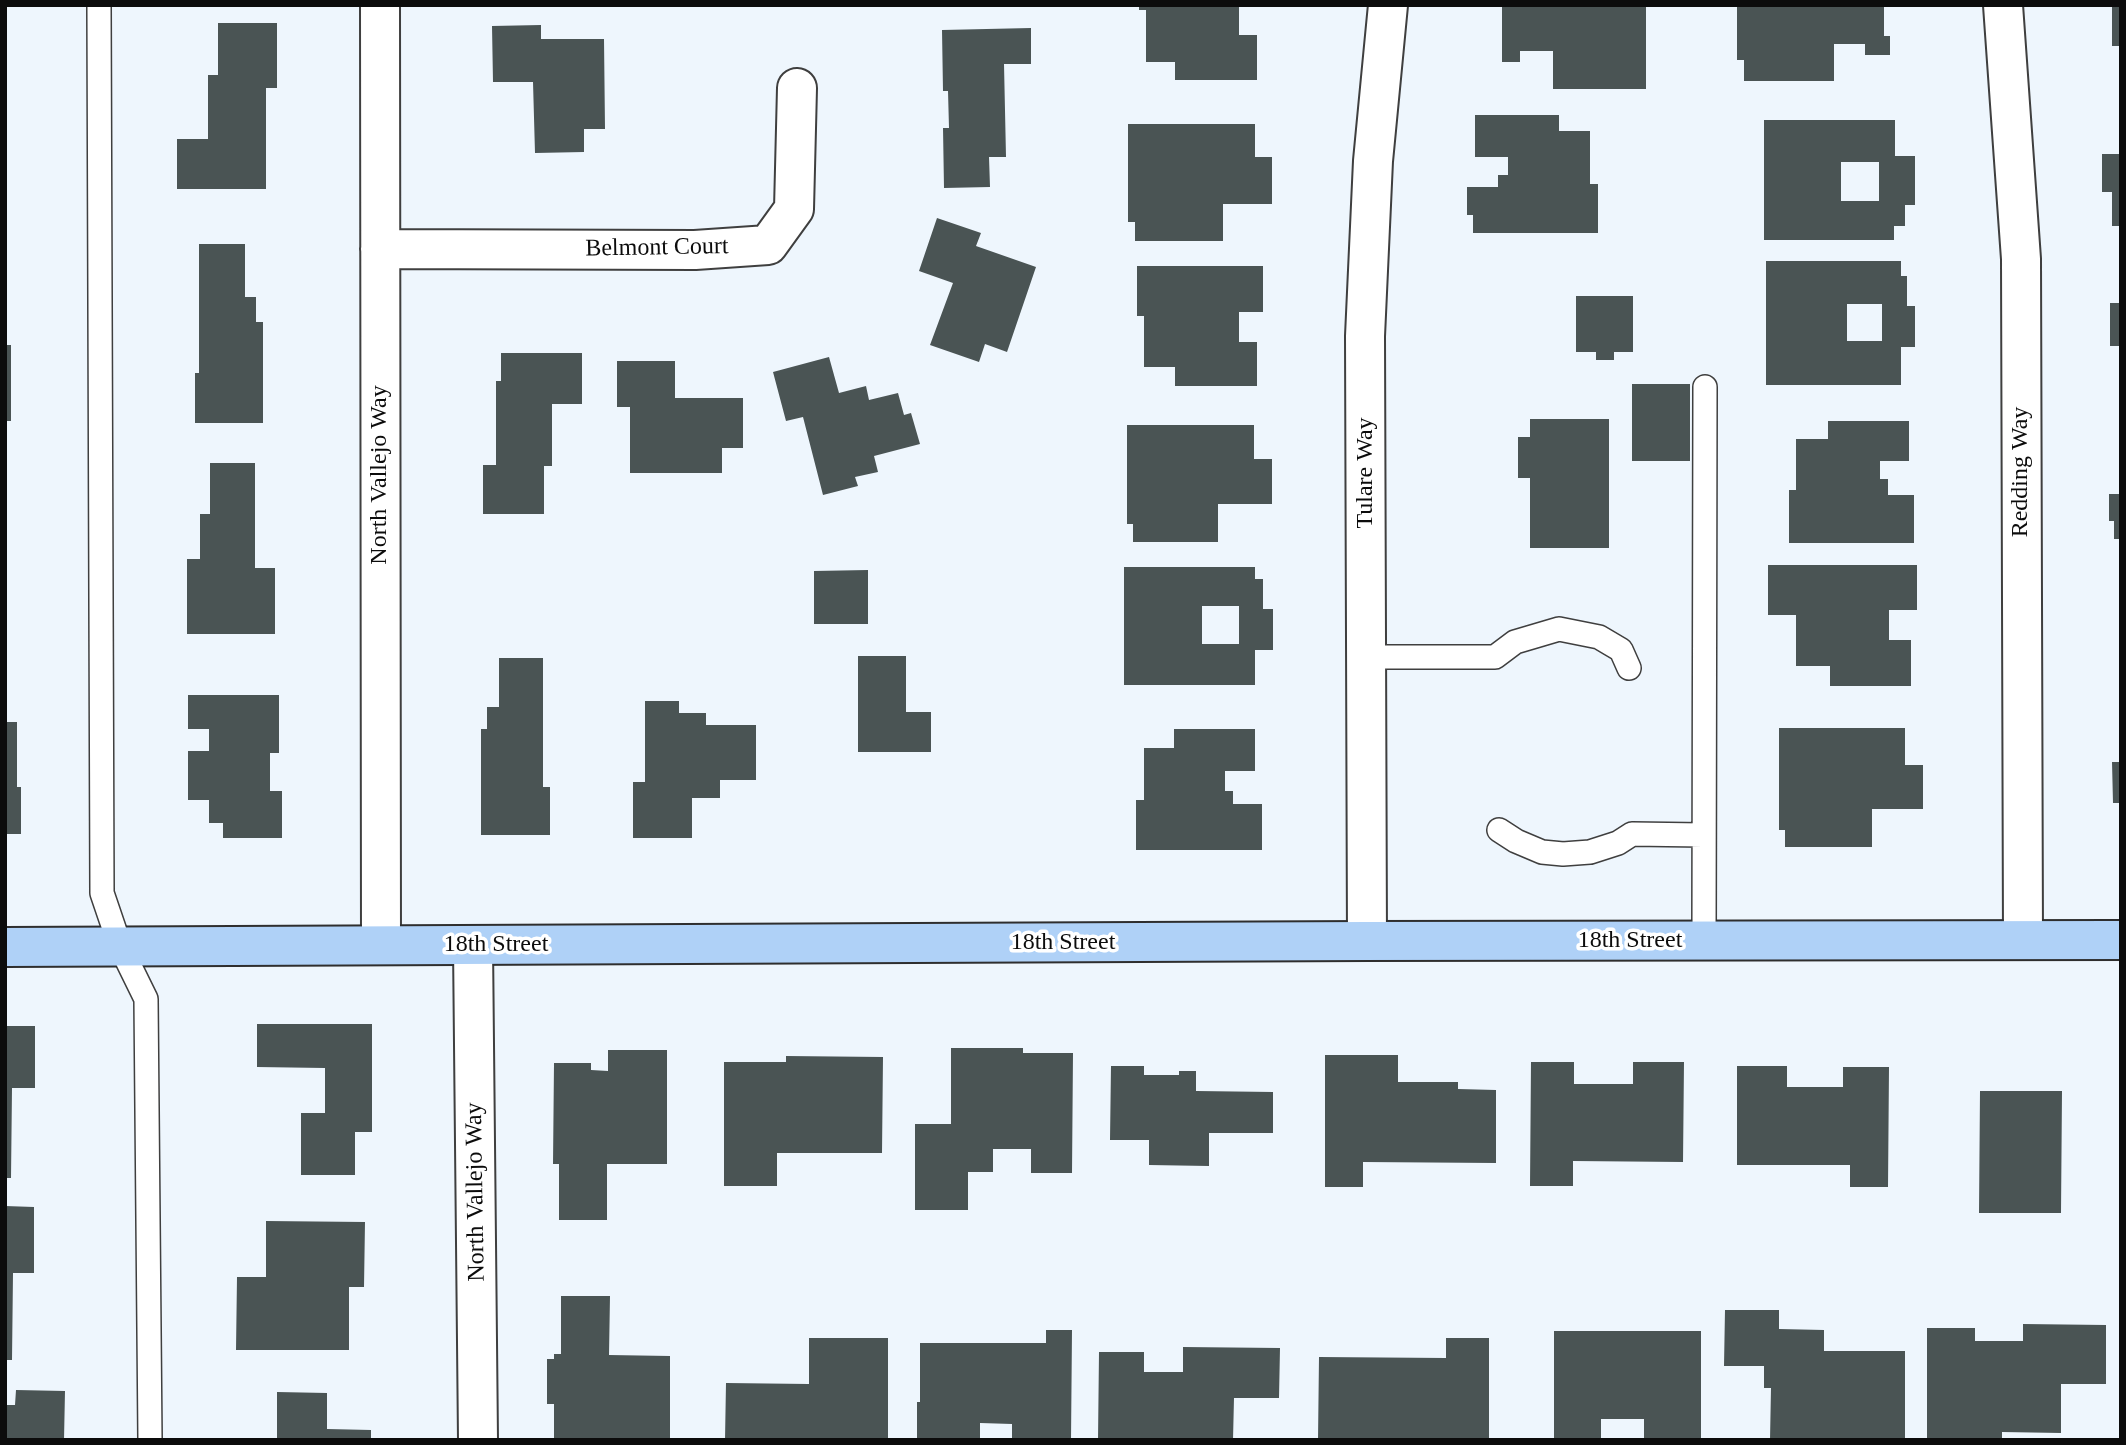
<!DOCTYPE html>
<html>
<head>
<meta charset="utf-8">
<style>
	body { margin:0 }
	#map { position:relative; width:2126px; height:1445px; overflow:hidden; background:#eef6fd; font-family:Georgia,serif }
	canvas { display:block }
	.frame { position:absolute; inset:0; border:7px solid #0c0c0c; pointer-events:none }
</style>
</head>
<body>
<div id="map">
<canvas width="2126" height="1445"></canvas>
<div class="frame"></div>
</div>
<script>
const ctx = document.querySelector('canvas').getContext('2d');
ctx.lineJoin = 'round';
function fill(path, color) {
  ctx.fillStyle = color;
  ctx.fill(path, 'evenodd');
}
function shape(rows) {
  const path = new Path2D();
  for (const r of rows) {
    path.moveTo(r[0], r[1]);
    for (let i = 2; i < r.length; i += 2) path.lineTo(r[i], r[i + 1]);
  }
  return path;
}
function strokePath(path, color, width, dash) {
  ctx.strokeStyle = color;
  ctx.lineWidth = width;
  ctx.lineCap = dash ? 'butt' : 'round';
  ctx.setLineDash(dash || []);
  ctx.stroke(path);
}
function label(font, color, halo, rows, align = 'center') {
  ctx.font = font + ' Georgia,serif';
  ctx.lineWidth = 7;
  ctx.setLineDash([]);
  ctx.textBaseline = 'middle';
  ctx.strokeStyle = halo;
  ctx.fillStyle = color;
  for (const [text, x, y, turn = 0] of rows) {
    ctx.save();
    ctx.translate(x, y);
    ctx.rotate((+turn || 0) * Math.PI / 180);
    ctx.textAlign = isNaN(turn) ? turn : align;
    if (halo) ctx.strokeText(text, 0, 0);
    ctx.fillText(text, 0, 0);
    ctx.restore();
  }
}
const building = shape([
	[1139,5,1239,5,1239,35,1257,35,1257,80,1175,80,1175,62,1146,62,1146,10,1139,10],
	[1502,5,1646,5,1646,89,1553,89,1553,51,1520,51,1520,62,1502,62],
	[1737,5,1884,5,1884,36,1890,36,1890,55,1865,55,1865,44,1834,44,1834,81,1744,81,1744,60,1737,60],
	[2112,5,2121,5,2121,46,2112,46],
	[218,23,277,23,277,88,266,88,266,189,177,189,177,139,208,139,208,75,218,75],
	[541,25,541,39,604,39,605,129,584,129,584,152,535,153,533,82,493,82,492,26],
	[1031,28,1031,64,1004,64,1006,157,989,157,990,187,944,188,943,128,949,128,948,91,943,91,942,30],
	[1475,115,1559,115,1559,131,1590,131,1590,184,1598,184,1598,233,1473,233,1473,215,1467,215,1467,187,1498,187,1498,175,1508,175,1508,157,1475,157],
	[1764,120,1895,120,1895,156,1915,156,1915,205,1905,205,1905,226,1894,226,1894,240,1764,240],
	[1841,162,1879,162,1879,201,1841,201],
	[1128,124,1255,124,1255,157,1272,157,1272,204,1223,204,1223,241,1135,241,1135,222,1128,222],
	[2102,154,2121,154,2121,226,2112,226,2112,192,2102,192],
	[937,218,981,233,976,246,1036,267,1007,352,985,344,979,362,930,345,953,283,919,271],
	[199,244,245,244,245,297,256,297,256,322,263,322,263,423,195,423,195,373,199,373],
	[1766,261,1901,261,1901,276,1907,276,1907,306,1915,306,1915,347,1901,347,1901,385,1766,385],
	[1847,304,1882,304,1882,341,1847,341],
	[1137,266,1263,266,1263,312,1239,312,1239,342,1257,342,1257,386,1175,386,1175,367,1144,367,1144,316,1137,316],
	[1576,296,1633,296,1633,352,1614,352,1614,360,1596,360,1596,352,1576,352],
	[2110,303,2121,303,2121,346,2110,346],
	[5,345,11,345,11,421,5,421],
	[501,353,582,353,582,404,552,404,552,466,544,466,544,514,483,514,483,465,496,465,496,381,501,381],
	[829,357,839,393,866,386,869,400,898,393,904,415,911,413,920,444,874,456,878,472,855,477,858,486,823,495,803,417,786,421,773,372],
	[617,361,675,361,675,398,743,398,743,448,722,448,722,473,630,473,630,407,617,407],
	[1632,384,1690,384,1690,461,1632,461],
	[1530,419,1609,419,1609,548,1530,548,1530,478,1518,478,1518,437,1530,437],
	[1828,421,1909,421,1909,461,1880,461,1880,479,1888,479,1888,495,1914,495,1914,543,1789,543,1789,490,1796,490,1796,439,1828,439],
	[1127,425,1254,425,1254,459,1272,459,1272,504,1218,504,1218,542,1133,542,1133,524,1127,524],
	[210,463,255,463,255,568,275,568,275,634,187,634,187,559,200,559,200,514,210,514],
	[2109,494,2121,494,2121,539,2114,539,2114,521,2109,521],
	[1768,565,1917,565,1917,610,1889,610,1889,640,1911,640,1911,686,1830,686,1830,666,1796,666,1796,615,1768,615],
	[1124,567,1255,567,1255,579,1263,579,1263,609,1273,609,1273,650,1255,650,1255,685,1124,685],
	[1202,606,1239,606,1239,644,1202,644],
	[868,570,868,624,814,624,814,571],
	[858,656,906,656,906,712,931,712,931,752,858,752],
	[499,658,543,658,543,787,550,787,550,835,481,835,481,729,487,729,487,707,499,707],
	[188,695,279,695,279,753,270,753,270,791,282,791,282,838,223,838,223,823,209,823,209,800,188,800,188,751,209,751,209,729,188,729],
	[645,701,679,701,679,713,706,713,706,725,756,725,756,780,720,780,720,798,692,798,692,838,633,838,633,782,645,782],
	[5,722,17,722,17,787,21,787,21,834,5,834],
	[1779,728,1905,728,1905,765,1923,765,1923,809,1872,809,1872,847,1785,847,1785,830,1779,830],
	[1174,729,1255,729,1255,771,1225,771,1225,791,1233,791,1233,804,1262,804,1262,850,1136,850,1136,800,1144,800,1144,748,1174,748],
	[2112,762,2121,762,2121,803,2113,803],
	[257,1024,372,1024,372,1132,355,1132,355,1175,301,1175,301,1113,325,1113,325,1068,257,1067],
	[5,1026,35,1026,35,1088,12,1088,11,1178,5,1178],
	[951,1048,1023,1048,1023,1053,1073,1053,1072,1173,1031,1173,1031,1149,993,1149,993,1172,968,1172,968,1210,915,1210,915,1124,951,1124],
	[608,1050,667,1050,667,1164,607,1164,607,1220,559,1220,559,1164,553,1164,554,1063,591,1063,591,1070,608,1071],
	[1325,1055,1398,1055,1398,1082,1458,1082,1458,1089,1496,1090,1496,1163,1363,1162,1363,1187,1325,1187],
	[786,1056,883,1057,882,1153,777,1153,777,1186,724,1186,724,1062,786,1062],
	[1531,1062,1574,1062,1574,1084,1633,1084,1633,1062,1684,1062,1683,1162,1573,1161,1573,1186,1530,1186],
	[1111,1066,1144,1066,1144,1075,1179,1075,1179,1071,1196,1071,1196,1091,1273,1092,1273,1133,1209,1133,1209,1166,1149,1165,1149,1140,1110,1140],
	[1737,1066,1787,1066,1787,1087,1843,1087,1843,1067,1889,1067,1888,1187,1850,1187,1850,1165,1737,1165],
	[1980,1091,2062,1091,2061,1213,1979,1213],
	[5,1206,34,1207,34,1273,13,1273,12,1360,5,1360],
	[266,1221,365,1222,364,1287,349,1287,349,1350,236,1350,237,1277,266,1277],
	[561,1296,610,1296,609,1355,670,1356,670,1440,554,1440,554,1404,547,1404,547,1359,554,1359,554,1354,561,1354],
	[1725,1310,1779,1310,1779,1329,1824,1330,1824,1351,1905,1351,1905,1440,1770,1440,1771,1388,1764,1388,1764,1366,1724,1366],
	[2023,1324,2106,1325,2106,1384,2061,1384,2061,1433,2002,1432,2002,1440,1927,1440,1927,1328,1975,1328,1975,1341,2023,1341],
	[1046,1330,1072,1330,1071,1440,1012,1440,1012,1424,980,1423,980,1440,917,1440,917,1402,920,1402,920,1343,1046,1343],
	[1554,1331,1701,1331,1701,1440,1644,1440,1644,1419,1601,1419,1601,1440,1554,1440],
	[809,1338,888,1338,888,1440,725,1440,726,1383,809,1384],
	[1446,1338,1489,1338,1489,1440,1318,1440,1319,1357,1446,1358],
	[1183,1347,1280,1348,1279,1398,1234,1398,1233,1440,1098,1440,1099,1352,1144,1352,1144,1372,1183,1372],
	[16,1390,65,1391,64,1440,5,1440,5,1405,15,1405],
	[277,1392,327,1393,327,1429,371,1430,371,1440,277,1440]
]);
const lane = shape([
	[99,5,102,893,120,946,146,999,150,1440],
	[1367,657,1495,657,1515,642,1559,629,1599,637,1621,650,1629,668],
	[1499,830,1516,841,1542,852,1563,854,1590,852,1618,843,1632,834,1703,835],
	[1704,941,1705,387]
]);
const street = shape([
	[380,5,381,945],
	[2003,5,2021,259,2023,940],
	[380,249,695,250,768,245,794,209,797,88],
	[1367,941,1365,336,1373,161,1388,5],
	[473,945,478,1440]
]);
const secondary = shape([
	[5,947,1367,941,2121,940]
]);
const streetNames = [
	["Belmont Court",657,248,-1],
	["Redding Way",2021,472,-90],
	["Tulare Way",1366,473,-90],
	["North Vallejo Way",380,475,-90],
	["18th Street",1630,941],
	["18th Street",1063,943],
	["18th Street",496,945],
	["North Vallejo Way",476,1192,-91]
];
fill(building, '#4a5454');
strokePath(lane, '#3f3f3f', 26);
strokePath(street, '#3f3f3f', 42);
strokePath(secondary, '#2e2e2e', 42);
strokePath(lane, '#fff', 23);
strokePath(street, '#fff', 38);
strokePath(secondary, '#afd1f7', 38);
label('24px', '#0c0c0c', '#fff', streetNames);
</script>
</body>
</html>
